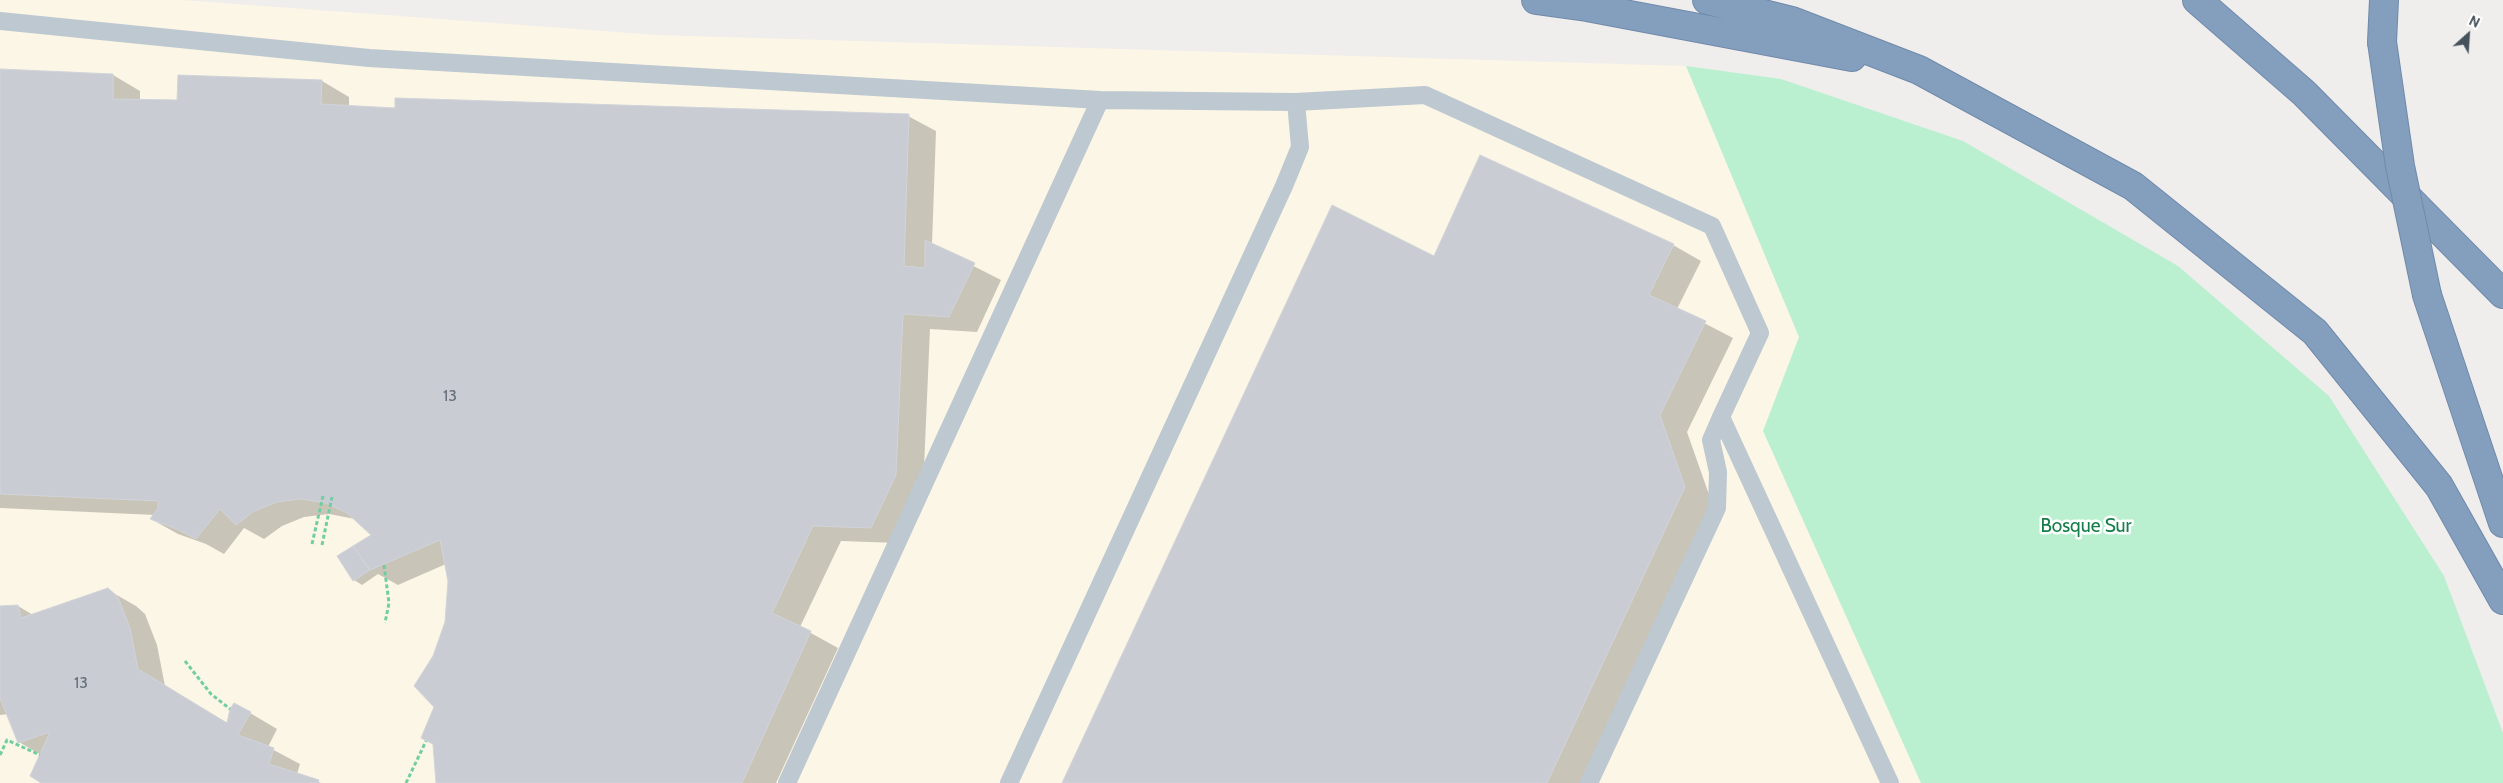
<!DOCTYPE html>
<html>
<head>
<meta charset="utf-8">
<style>
	body { margin:0 }
	#map { position:relative; width:2503px; height:783px; overflow:hidden; background:#f0eded; font-family:Cabin,sans-serif }
	canvas { display:block }
	.north { position:absolute; left:2443px; top:10px; width:50px; height:50px; -webkit-text-stroke:4px #fff; paint-order:stroke; rotate:26deg; font-size:14px; font-weight:700; line-height:20px; text-align:center; color:#45515b }
	.north::after { content:''; display:block; margin:auto; width:18px; height:22px; background:#45515b; clip-path:polygon(50% 0,100% 100%,50% 72%,0 100%) }
</style>
</head>
<body>
<div id="map">
<canvas width="2503" height="783"></canvas>
<div class="north">N</div>
</div>
<script>
const ctx = document.querySelector('canvas').getContext('2d');
ctx.lineJoin = 'round';
function fill(path, color) {
  ctx.fillStyle = color;
  ctx.fill(path, 'evenodd');
}
function shape(rows) {
  const path = new Path2D();
  for (const r of rows) {
    path.moveTo(r[0], r[1]);
    for (let i = 2; i < r.length; i += 2) path.lineTo(r[i], r[i + 1]);
  }
  return path;
}
function strokePath(path, color, width, dash) {
  ctx.strokeStyle = color;
  ctx.lineWidth = width;
  ctx.lineCap = dash ? 'butt' : 'round';
  ctx.setLineDash(dash || []);
  ctx.stroke(path);
}
function label(font, color, halo, rows, align = 'center') {
  ctx.font = font + ' Cabin,sans-serif';
  ctx.lineWidth = 5;
  ctx.setLineDash([]);
  ctx.textBaseline = 'middle';
  ctx.strokeStyle = halo;
  ctx.fillStyle = color;
  for (const [text, x, y, turn = 0] of rows) {
    ctx.save();
    ctx.translate(x, y);
    ctx.rotate((+turn || 0) * Math.PI / 180);
    ctx.textAlign = isNaN(turn) ? turn : align;
    if (halo) ctx.strokeText(text, 0, 0);
    ctx.fillText(text, 0, 0);
    ctx.restore();
  }
}
const commercial = shape([
	[0,0,182,0,658,35,1686,66,1799,337,1764,432,1921,783,0,783]
]);
const green = shape([
	[1686,66,1781,79,1963,141,2178,266,2329,396,2444,576,2503,733,2503,783,1921,783,1763,431,1799,337]
]);
const shadow = shape([
	[0,71,113,75,140,91,140,101,178,101,322,81,349,97,349,107,396,110,908,116,936,131,932,245,1001,280,977,332,930,329,923,491,898,543,841,541,800,627,838,648,776,783,437,783,434,656,446,622,449,581,446,564,398,585,378,574,362,585,354,580,338,556,373,535,355,519,329,514,304,517,282,526,264,539,244,528,224,554,206,544,178,534,151,519,155,515,0,508],
	[1480,157,1673,245,1701,261,1677,309,1733,338,1687,432,1712,503,1582,783,1063,783,1435,257],
	[108,590,136,606,145,614,157,645,165,686,228,724,235,704,277,729,268,747,300,764,297,774,321,783,43,783,41,755,19,742,9,714,0,715,0,607,18,606,33,615]
]);
const building = shape([
	[0,69,113,74,113,99,177,100,178,75,322,80,321,104,395,108,395,98,909,114,904,266,925,268,925,240,975,263,949,317,903,314,896,475,871,528,813,526,772,613,811,631,742,783,436,783,433,744,421,738,434,707,414,686,433,656,445,622,448,581,440,540,370,570,353,546,371,535,347,513,326,503,301,499,277,502,254,511,236,525,220,509,196,539,177,529,150,519,158,508,158,501,0,494,0,69],
	[1480,155,1674,244,1649,295,1706,321,1660,415,1685,487,1547,783,1062,783,1332,205,1434,256,1480,155],
	[353,546,370,570,353,581,337,556,353,546],
	[108,588,118,597,130,628,138,669,227,723,230,709,234,703,251,712,238,735,274,748,269,764,319,780,318,783,41,783,30,776,50,732,18,743,0,698,0,606,18,605,21,618,108,588]
]);
const path = shape([
	[312,544,323,496],
	[322,545,332,497],
	[384,565,389,603,385,623],
	[185,661,211,694,230,709],
	[0,755,7,740,40,755],
	[406,783,426,741]
]);
const lane = shape([
	[0,21,369,58,1100,100,1296,102,1425,95,1712,226,1760,333,1721,417],
	[787,783,1100,100],
	[1009,783,1284,186,1300,147,1296,102],
	[1589,783,1717,508,1718,472,1711,440,1721,417,1890,783]
]);
const highway = shape([
	[1536,0,1587,7,1852,57],
	[1707,0,1792,21,1919,70,2133,186,2315,332,2439,486,2503,600],
	[2197,0,2304,93,2503,294],
	[2382,42,2384,0],
	[2427,295,2503,523]
]);
const highwayBridge = shape([
	[2382,42,2400,166,2427,295]
]);
const numberNames = [
	["13",450,396],
	["13",81,683]
];
const parkNames = [
	["Bosque Sur",2086,526]
];
fill(commercial, '#fcf6e6');
fill(green, '#baf0d0');
fill(shadow, '#0003');
fill(building, '#caccd3');
strokePath(building, '#d1d4d9', 1);
strokePath(highway, '#6f8aaa', 30);
strokePath(path, '#71cea2', 3, [4, 2.5]);
strokePath(lane, '#bdc8d0', 18);
strokePath(highway, '#849fbe', 28);
strokePath(highwayBridge, '#6f8aaa', 30, []);
strokePath(highwayBridge, '#849fbe', 28);
label('16px', '#667079', null, numberNames);
label('19px', '#147f4b', '#fff', parkNames);
</script>
</body>
</html>
